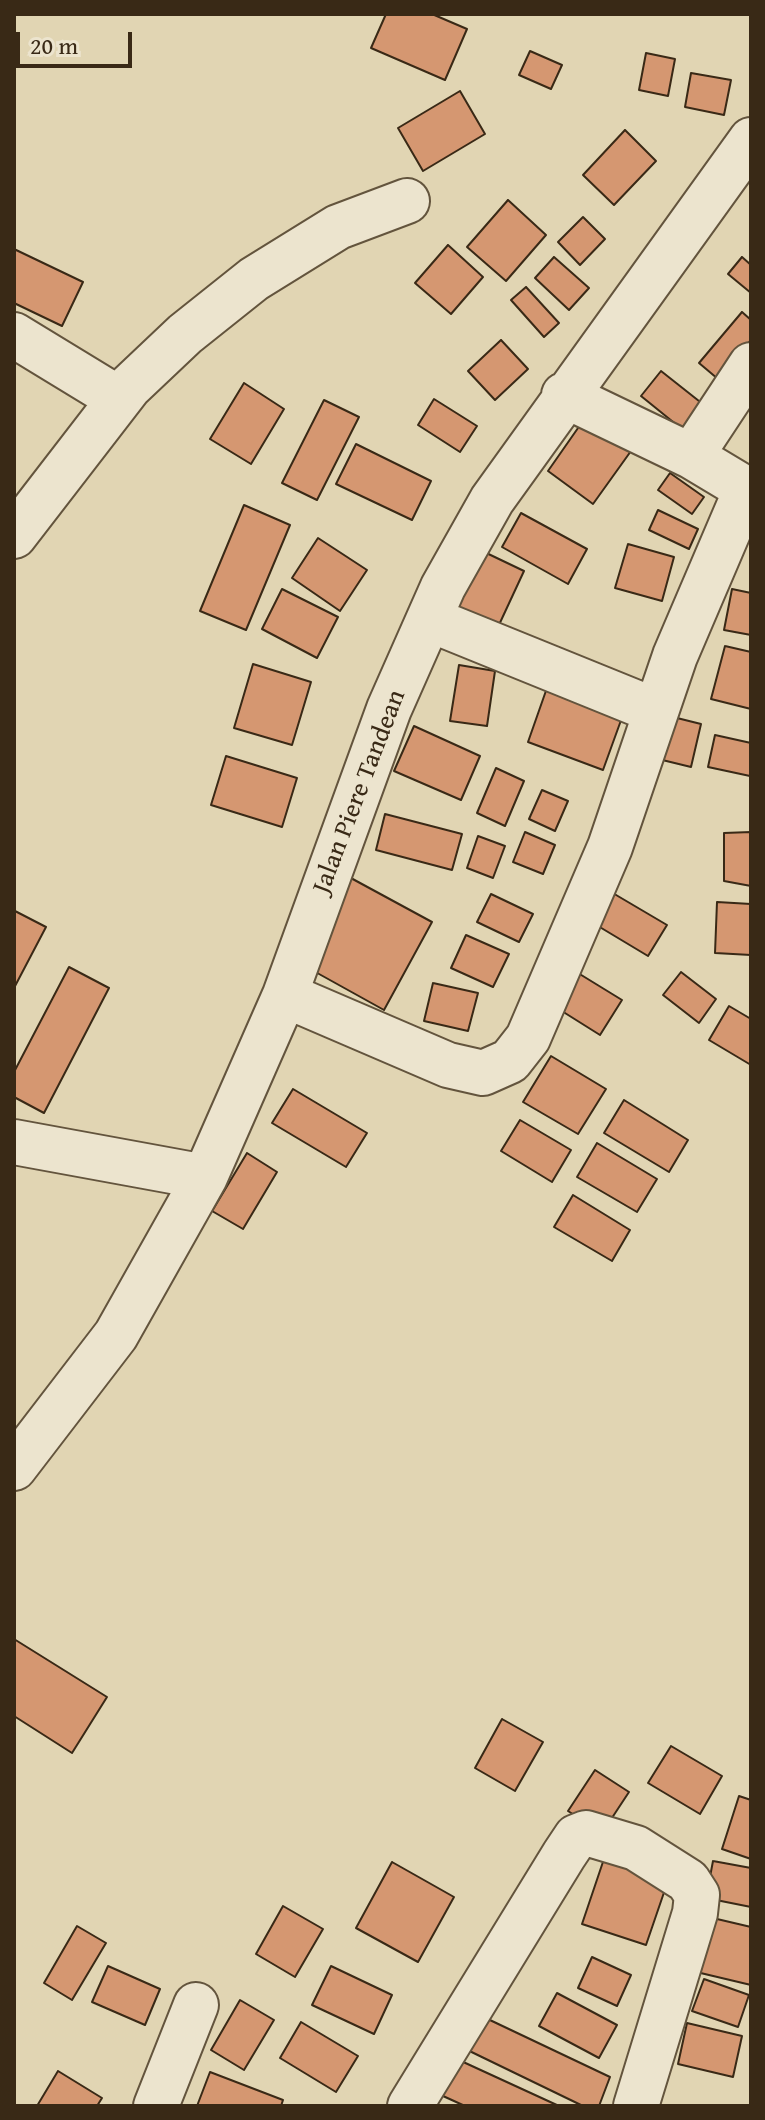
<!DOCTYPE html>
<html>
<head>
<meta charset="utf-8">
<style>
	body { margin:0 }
	#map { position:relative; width:765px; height:2120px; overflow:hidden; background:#e1d5b3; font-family:"Gentium Book Plus",serif }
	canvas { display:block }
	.frame { position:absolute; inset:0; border:16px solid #392916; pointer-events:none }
	.scale { position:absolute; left:16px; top:32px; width:116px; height:36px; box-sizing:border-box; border:4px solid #392916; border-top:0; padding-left:10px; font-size:24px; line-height:28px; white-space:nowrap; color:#392916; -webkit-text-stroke:6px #ece4ce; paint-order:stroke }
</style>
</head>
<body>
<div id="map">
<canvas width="765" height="2120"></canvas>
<div class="frame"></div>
<div class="scale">20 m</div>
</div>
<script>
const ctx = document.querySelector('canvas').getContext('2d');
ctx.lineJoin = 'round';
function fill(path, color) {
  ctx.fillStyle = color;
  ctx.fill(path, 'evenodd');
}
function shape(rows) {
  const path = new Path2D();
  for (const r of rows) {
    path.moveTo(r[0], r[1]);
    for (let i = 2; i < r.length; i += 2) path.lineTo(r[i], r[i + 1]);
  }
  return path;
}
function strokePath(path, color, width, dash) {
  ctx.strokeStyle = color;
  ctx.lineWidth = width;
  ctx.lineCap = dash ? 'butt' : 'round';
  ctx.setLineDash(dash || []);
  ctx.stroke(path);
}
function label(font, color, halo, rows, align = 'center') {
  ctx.font = font + ' "Gentium Book Plus",serif';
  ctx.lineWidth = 6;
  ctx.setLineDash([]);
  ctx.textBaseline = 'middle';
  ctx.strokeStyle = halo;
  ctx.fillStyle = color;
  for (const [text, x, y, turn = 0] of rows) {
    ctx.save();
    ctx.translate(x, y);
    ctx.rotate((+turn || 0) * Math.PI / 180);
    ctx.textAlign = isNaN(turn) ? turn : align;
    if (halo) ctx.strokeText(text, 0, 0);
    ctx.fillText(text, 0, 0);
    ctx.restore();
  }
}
const building = shape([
	[386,14,432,14,467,29,445,80,371,48,386,14],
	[530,51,562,65,551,89,519,75,530,51],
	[646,53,675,59,668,96,639,90,646,53],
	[691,73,731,80,724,115,685,107,691,73],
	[460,91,485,134,423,171,398,128,460,91],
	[625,130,656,161,614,205,583,175,625,130],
	[508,200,546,235,506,281,467,247,508,200],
	[583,217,605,239,580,265,558,242,583,217],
	[448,245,483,277,451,314,415,283,448,245],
	[14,249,83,282,62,326,14,303,14,249],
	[554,257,589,288,569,310,535,278,554,257],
	[742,257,751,265,751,293,728,274,742,257],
	[526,287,559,323,544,337,511,300,526,287],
	[742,312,751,320,751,340,718,379,699,363,742,312],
	[501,340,528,369,495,400,468,371,501,340],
	[661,371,704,405,683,430,641,396,661,371],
	[244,383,284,409,251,464,210,439,244,383],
	[434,399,477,426,460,452,418,425,434,399],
	[324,400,359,417,317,500,282,483,324,400],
	[585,418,631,451,593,504,548,471,585,418],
	[356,444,431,481,412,520,336,484,356,444],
	[670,473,704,497,692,514,658,490,670,473],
	[244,505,290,525,246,630,200,611,244,505],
	[658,510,698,529,689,549,649,530,658,510],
	[521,513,587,549,568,584,502,547,521,513],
	[318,538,367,570,340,611,292,578,318,538],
	[628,544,674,557,662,601,615,588,628,544],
	[478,549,524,571,498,627,452,605,478,549],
	[282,589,338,617,317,658,262,629,282,589],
	[732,589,751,593,751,635,724,630,732,589],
	[725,646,751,652,751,709,711,699,725,646],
	[253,664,311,682,292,745,234,728,253,664],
	[459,665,495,671,487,726,450,721,459,665],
	[548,685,624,712,603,770,528,742,548,685],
	[661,714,701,724,691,767,650,757,661,714],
	[414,726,480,756,461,800,394,771,414,726],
	[715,735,751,743,750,776,708,767,715,735],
	[226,756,297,778,282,827,211,805,226,756],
	[496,768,524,781,505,826,477,813,496,768],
	[542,790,568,801,555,831,529,819,542,790],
	[385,814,462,834,452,870,376,850,385,814],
	[525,832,555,845,543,874,513,862,525,832],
	[751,832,751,886,724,881,724,833,751,832],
	[478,836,505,846,493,878,467,868,478,836],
	[349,877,432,922,384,1010,301,964,349,877],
	[611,892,667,925,648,956,593,923,611,892],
	[491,894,533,914,519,942,477,922,491,894],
	[717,902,751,904,751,955,715,953,717,902],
	[15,911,46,927,14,988,14,914,15,911],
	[466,935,509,954,493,987,451,968,466,935],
	[69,967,109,988,44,1113,14,1097,14,1072,69,967],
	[681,972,716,999,699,1023,663,995,681,972],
	[578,973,622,1000,600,1035,557,1008,578,973],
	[433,983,478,993,468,1031,424,1021,433,983],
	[729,1006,751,1019,751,1065,709,1040,729,1006],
	[551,1056,606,1089,578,1134,523,1102,551,1056],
	[293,1089,367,1133,346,1167,272,1123,293,1089],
	[624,1100,688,1140,669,1172,604,1133,624,1100],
	[520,1120,571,1150,552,1182,501,1151,520,1120],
	[597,1143,657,1179,637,1212,577,1177,597,1143],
	[247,1153,277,1172,243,1229,212,1211,247,1153],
	[573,1195,630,1230,612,1261,554,1227,573,1195],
	[14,1639,107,1697,72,1753,14,1716,14,1639],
	[502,1719,543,1742,515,1791,475,1768,502,1719],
	[671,1746,722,1776,700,1814,648,1783,671,1746],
	[595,1770,629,1792,602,1833,568,1811,595,1770],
	[739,1796,751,1800,751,1859,722,1849,739,1796],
	[607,1850,671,1872,646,1945,582,1924,607,1850],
	[713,1861,751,1868,751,1907,706,1898,713,1861],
	[392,1862,454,1897,418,1962,356,1928,392,1862],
	[283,1906,323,1929,295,1977,256,1954,283,1906],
	[700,1915,751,1927,751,1985,688,1970,700,1915],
	[77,1926,106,1943,72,2000,44,1983,77,1926],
	[592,1957,631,1975,617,2006,578,1988,592,1957],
	[108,1966,160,1989,145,2025,92,2002,108,1966],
	[331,1966,392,1995,374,2034,312,2005,331,1966],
	[704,1979,749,1995,738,2027,692,2011,704,1979],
	[557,1993,617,2025,599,2058,539,2026,557,1993],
	[240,2000,274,2020,244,2070,211,2050,240,2000],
	[473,2012,610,2077,599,2106,583,2106,455,2044,473,2012],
	[301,2022,358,2056,336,2092,280,2058,301,2022],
	[687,2023,742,2036,733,2077,678,2064,687,2023],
	[448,2055,559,2106,465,2106,432,2091,448,2055],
	[58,2071,102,2098,97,2106,37,2106,58,2071],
	[210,2072,283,2100,281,2106,197,2106,210,2072]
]);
const minor = shape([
	[14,335,119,399],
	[564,395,691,456,751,492],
	[691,456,751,365],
	[14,536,129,387,185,334,254,279,338,227,407,201],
	[429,619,656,711],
	[285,995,448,1065,483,1073,510,1061,528,1038,610,847,675,656,746,490],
	[14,1142,205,1177],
	[14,1468,116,1335,205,1177,285,995,389,709,443,587,492,500,751,140],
	[156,2106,196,2005],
	[410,2106,564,1855,576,1837,586,1833,636,1848,688,1881,697,1895,695,1913,636,2106]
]);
const streetNames = [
	["Jalan Piere Tandean",360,792,-69]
];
fill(building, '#d59771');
strokePath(building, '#392916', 2);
strokePath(minor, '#63543d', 48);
strokePath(minor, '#ece4ce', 44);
label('26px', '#392916', '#ece4ce', streetNames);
</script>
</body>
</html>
